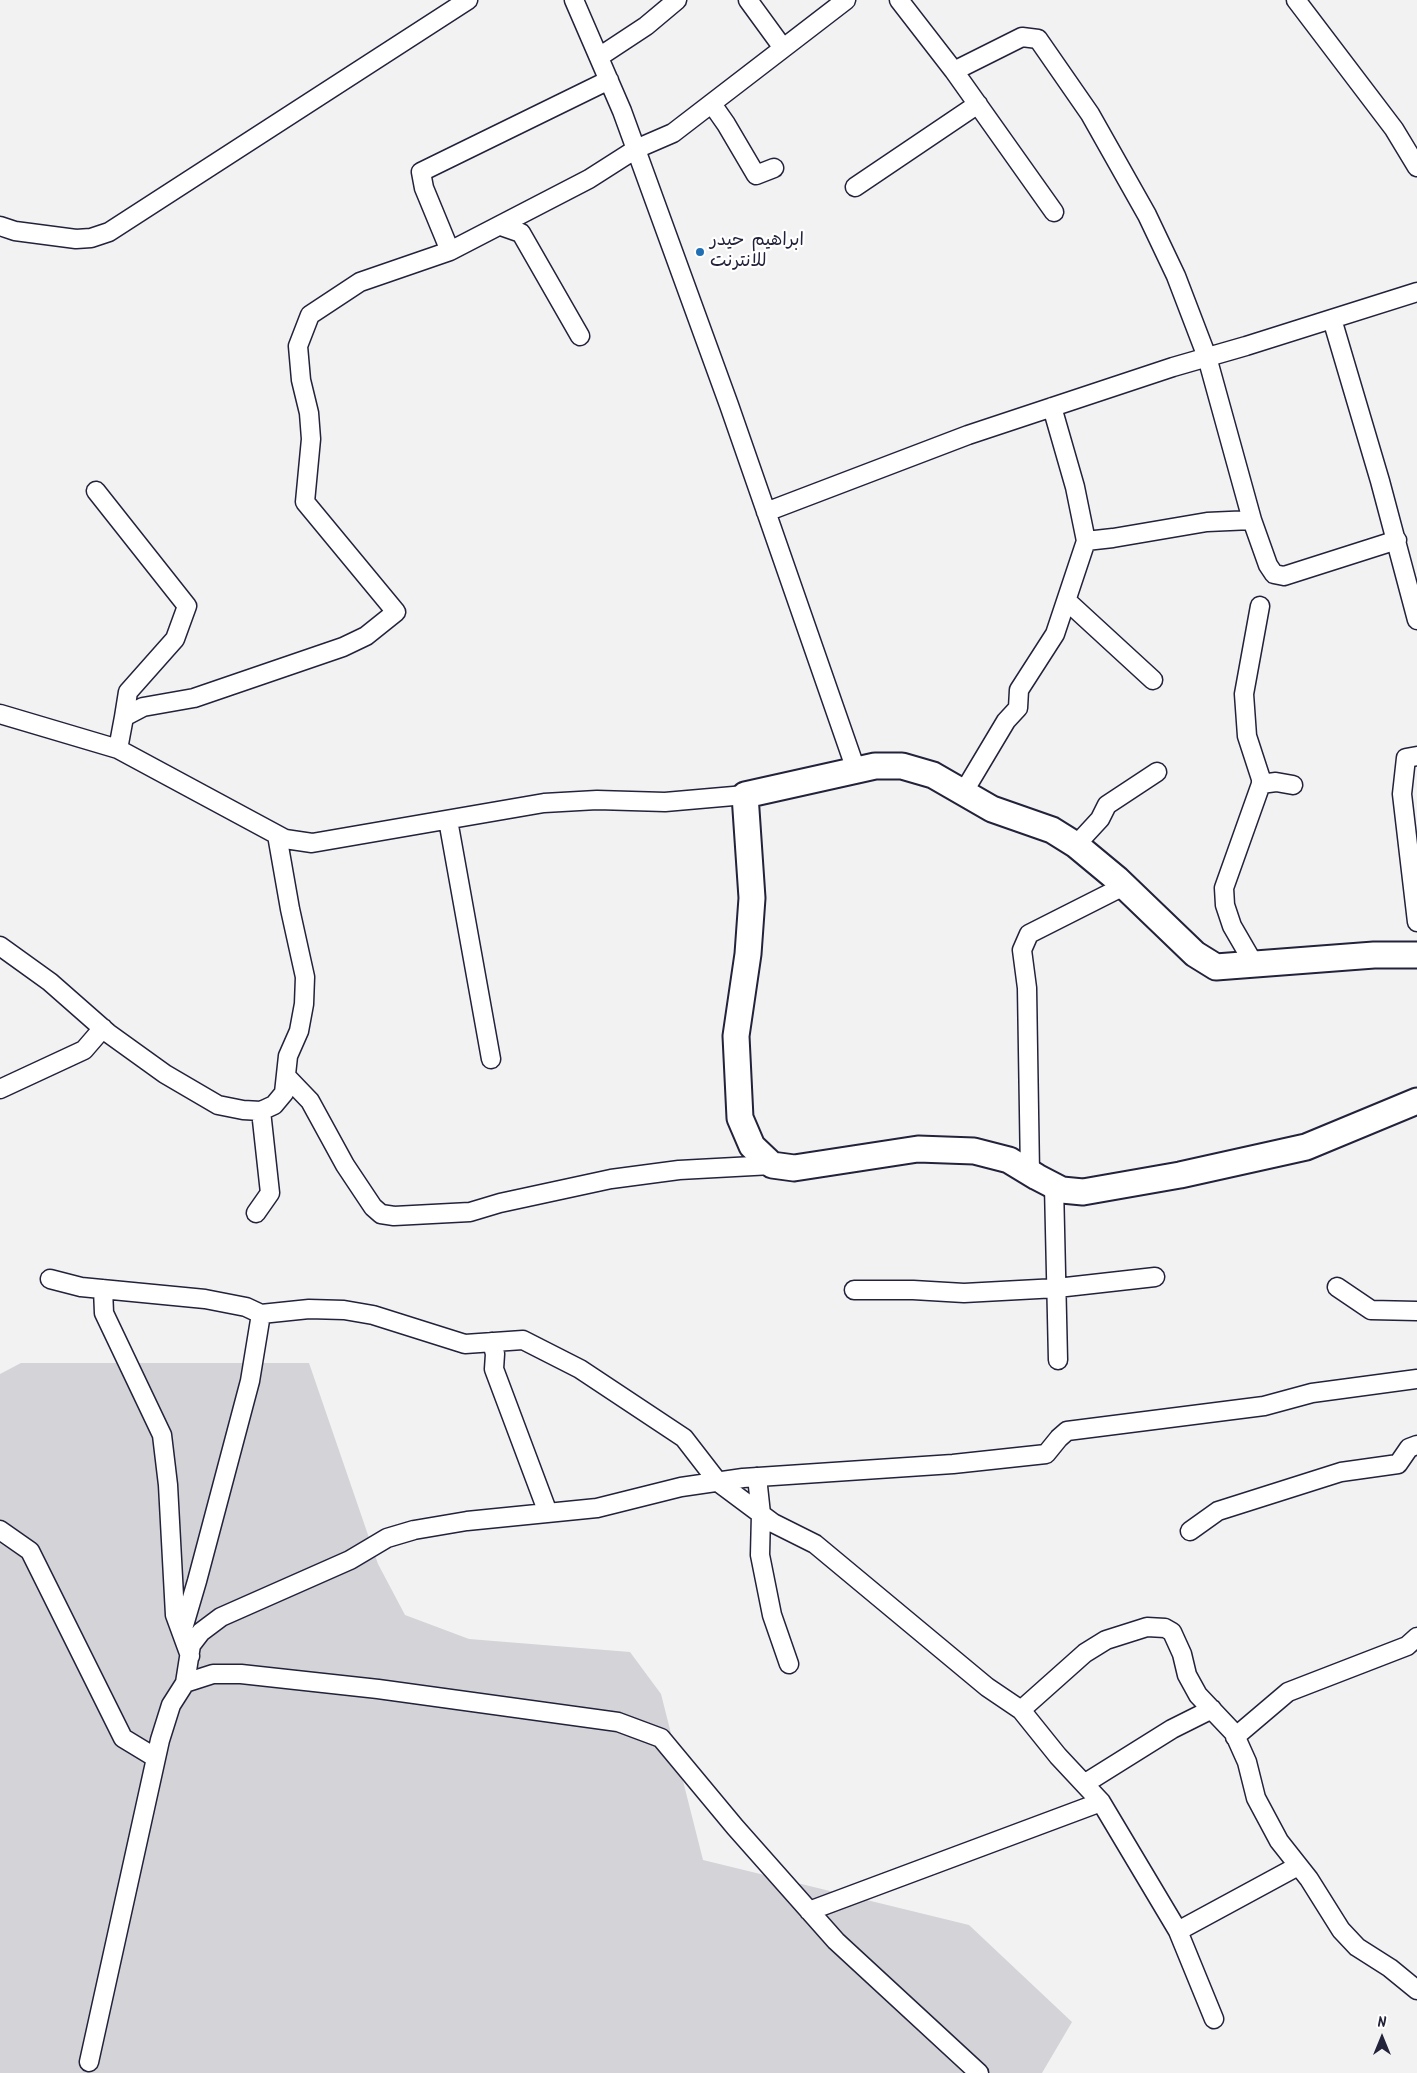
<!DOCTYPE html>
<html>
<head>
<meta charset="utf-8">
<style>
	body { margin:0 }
	#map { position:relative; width:1417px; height:2073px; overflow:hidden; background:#f2f2f3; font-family:Kalam,sans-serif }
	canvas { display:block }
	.north { position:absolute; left:1357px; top:2013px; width:50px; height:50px; -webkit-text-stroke:4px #fff; paint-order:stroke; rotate:0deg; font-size:14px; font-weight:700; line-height:20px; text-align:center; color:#22223b }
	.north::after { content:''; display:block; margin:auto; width:18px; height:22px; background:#22223b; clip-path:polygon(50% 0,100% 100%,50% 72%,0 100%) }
</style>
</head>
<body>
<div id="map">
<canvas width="1417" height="2073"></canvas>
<div class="north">N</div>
</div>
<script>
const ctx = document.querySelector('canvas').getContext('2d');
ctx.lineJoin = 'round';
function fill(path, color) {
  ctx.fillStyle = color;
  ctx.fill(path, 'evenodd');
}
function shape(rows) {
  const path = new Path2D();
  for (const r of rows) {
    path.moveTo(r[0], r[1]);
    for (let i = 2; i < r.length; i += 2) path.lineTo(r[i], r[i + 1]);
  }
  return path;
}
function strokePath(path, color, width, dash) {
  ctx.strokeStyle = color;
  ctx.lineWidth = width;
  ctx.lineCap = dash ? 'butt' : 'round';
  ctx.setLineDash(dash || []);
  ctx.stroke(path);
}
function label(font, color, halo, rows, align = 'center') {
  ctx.font = font + ' Kalam,"Playpen Sans Arabic",sans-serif';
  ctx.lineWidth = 4.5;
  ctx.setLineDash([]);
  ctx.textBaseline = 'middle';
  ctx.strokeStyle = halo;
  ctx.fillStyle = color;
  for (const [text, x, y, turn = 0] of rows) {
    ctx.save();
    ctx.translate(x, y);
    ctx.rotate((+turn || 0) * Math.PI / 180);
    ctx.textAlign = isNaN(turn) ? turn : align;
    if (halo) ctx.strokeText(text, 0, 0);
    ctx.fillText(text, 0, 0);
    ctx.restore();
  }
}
const green = shape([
	[21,1363,309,1363,378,1564,405,1615,469,1639,630,1652,661,1694,703,1860,969,1925,1072,2022,1042,2073,0,2073,0,1374]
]);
const street = shape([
	[574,0,622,111,729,405,856,770],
	[748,0,783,48],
	[899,0,954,71,1054,212],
	[1296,0,1394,129,1417,167],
	[599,57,646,26,677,0],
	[954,71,1022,37,1038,39,1090,114,1147,215,1176,276,1207,357,1252,520],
	[712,104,726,124,756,175,774,168],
	[855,187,978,104],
	[0,226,15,231,76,239,91,238,109,232,468,0],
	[501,226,521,233,580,336],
	[450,251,424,188,421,172,609,80],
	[1332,319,1380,481,1417,620],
	[96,491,187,606,175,639,128,692,124,717],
	[766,512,968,435,1173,367,1246,346,1417,292],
	[1086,541,1113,538,1207,522,1252,520,1268,565,1274,574,1284,576,1397,540],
	[1067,601,1153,680],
	[0,714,118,749,285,839,312,843,544,803,597,800,665,802,745,795],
	[118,749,124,717,143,707,194,698,343,647,366,636,396,612,305,502,311,439,309,413,301,380,298,346,310,315,360,282,450,251,589,179,636,149,673,133,846,0],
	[1417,756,1406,758,1402,794,1417,922],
	[1261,784,1276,782,1293,785],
	[963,793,1006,721,1018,708,1019,690,1055,634,1086,541,1075,487,1052,407],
	[448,820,491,1059],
	[1076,845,1100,819,1107,805,1157,772],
	[0,946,50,982,108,1033,165,1074,218,1105,243,1110,261,1111,274,1105,284,1093,288,1056,299,1031,304,1004,305,977,290,909,277,835],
	[1254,964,1232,926,1225,905,1224,888,1261,784,1261,779,1247,736,1244,694,1260,606],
	[286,1076,310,1101,345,1165,373,1207,381,1214,394,1216,470,1212,500,1203,611,1179,679,1170,772,1165],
	[0,1089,84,1050,103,1028],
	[1030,1173,1027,988,1022,950,1029,934,1124,886],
	[1054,1186,1058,1360],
	[256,1213,270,1193,261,1111],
	[50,1279,81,1287,205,1299,246,1307,261,1314,309,1309,344,1310,373,1315,465,1344,523,1340,580,1369,684,1438,718,1482,773,1523,815,1544,987,1687,1021,1710,1058,1756,1101,1802,1178,1931,1214,2019],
	[1337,1287,1371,1310,1417,1311],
	[103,1289,104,1313,162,1435,168,1485,175,1615,190,1656],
	[854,1290,913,1290,964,1293,1057,1288,1155,1277],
	[492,1342,495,1354,494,1369,548,1513],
	[757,1477,761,1514,760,1555,772,1615,789,1664],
	[0,1530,30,1551,123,1738,156,1758],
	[1190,1531,1218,1511,1341,1472,1398,1464,1409,1448,1417,1445],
	[182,1632,197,1581,250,1381,261,1314],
	[185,1683,191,1645,201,1632,221,1617,350,1560,387,1538,414,1530,467,1521,597,1508,681,1487,743,1478,953,1464,1046,1454,1059,1438,1067,1431,1264,1406,1312,1393,1417,1379],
	[1021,1710,1085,1653,1106,1640,1147,1627,1165,1628,1172,1632,1182,1654,1187,1675,1198,1695,1234,1733,1247,1762,1256,1798,1279,1841,1309,1879,1341,1930,1357,1947,1390,1968,1417,1990],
	[1235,1737,1288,1692,1407,1646,1417,1637],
	[1084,1784,1172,1729,1212,1709],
	[809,1911,1101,1802],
	[1178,1931,1298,1866],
	[89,2062,160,1740,171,1705,185,1683,213,1674,241,1674,378,1689,618,1722,661,1738,735,1827,836,1941,979,2073]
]);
const secondary = shape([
	[1417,955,1374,955,1216,967,1195,954,1117,879,1076,845,1052,830,992,809,933,775,902,766,875,766,745,795,752,898,748,954,736,1036,740,1118,752,1146,772,1165,794,1168,918,1149,974,1151,1009,1160,1037,1177,1062,1190,1083,1192,1180,1175,1306,1147,1417,1101]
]);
const markers = [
	[700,252,5,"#1f6fb2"]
];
const poiNames = [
	["ابراهيم حيدر",710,242],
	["للانترنت",710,263]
];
fill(green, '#d3d3d8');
strokePath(street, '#22223b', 21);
strokePath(secondary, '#22223b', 29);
strokePath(street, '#fff', 18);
strokePath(secondary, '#fff', 25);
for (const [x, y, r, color] of markers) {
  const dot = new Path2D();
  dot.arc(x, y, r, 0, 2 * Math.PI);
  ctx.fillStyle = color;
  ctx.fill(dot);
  strokePath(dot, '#fff', 2);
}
label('18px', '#22223b', '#fff', poiNames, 'left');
</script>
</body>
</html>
